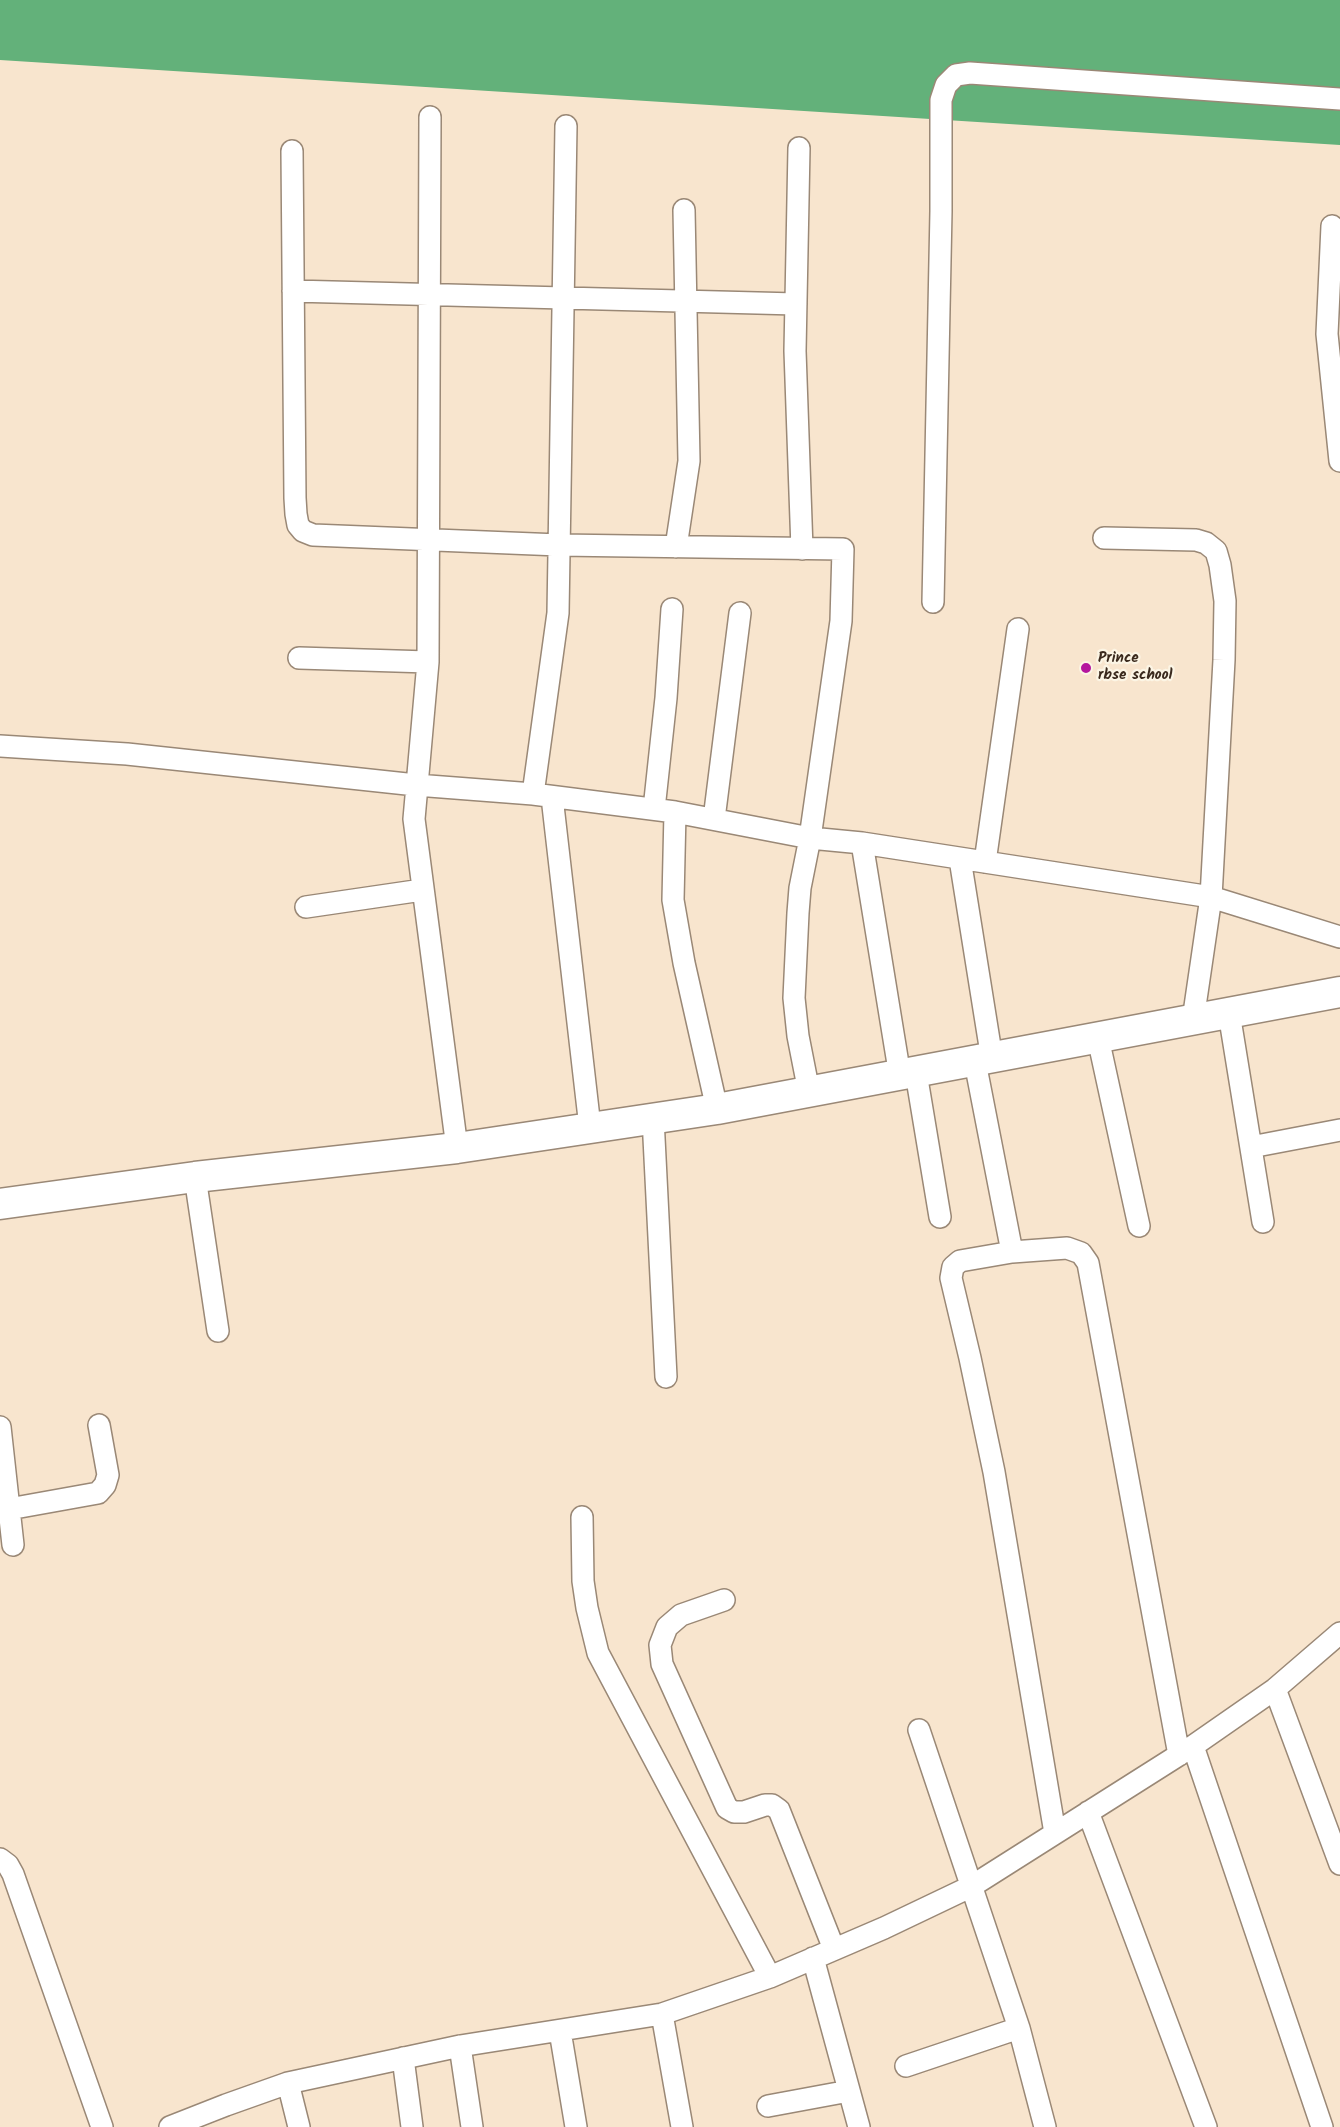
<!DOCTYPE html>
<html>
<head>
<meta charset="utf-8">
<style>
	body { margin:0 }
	canvas { display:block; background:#f8e5ce }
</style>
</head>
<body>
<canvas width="1340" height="2127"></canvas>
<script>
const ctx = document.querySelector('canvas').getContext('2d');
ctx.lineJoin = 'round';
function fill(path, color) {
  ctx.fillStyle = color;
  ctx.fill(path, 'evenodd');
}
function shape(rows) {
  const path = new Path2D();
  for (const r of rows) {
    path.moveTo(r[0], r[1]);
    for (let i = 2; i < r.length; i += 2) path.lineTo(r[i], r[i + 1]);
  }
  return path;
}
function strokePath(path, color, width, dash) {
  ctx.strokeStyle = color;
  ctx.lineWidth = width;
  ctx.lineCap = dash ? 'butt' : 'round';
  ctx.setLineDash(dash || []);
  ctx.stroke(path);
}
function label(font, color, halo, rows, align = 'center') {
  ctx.font = font + ' Kalam,sans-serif';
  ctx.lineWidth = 4.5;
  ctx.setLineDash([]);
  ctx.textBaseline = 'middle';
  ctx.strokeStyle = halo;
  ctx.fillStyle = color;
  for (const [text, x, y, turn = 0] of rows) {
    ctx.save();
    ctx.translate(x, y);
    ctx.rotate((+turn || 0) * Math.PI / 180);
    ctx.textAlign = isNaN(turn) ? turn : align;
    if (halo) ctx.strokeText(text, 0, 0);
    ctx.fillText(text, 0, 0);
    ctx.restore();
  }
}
const forest = shape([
	[0,0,1340,0,1340,145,0,60]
]);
const street = shape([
	[430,117,428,662,414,819,457,1148],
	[799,148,795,351,802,549],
	[292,151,295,498,296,514,298,525,303,531,313,535,559,545,843,549,841,621,810,838,800,888,798,913,794,998,798,1036,809,1092],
	[1332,226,1327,334,1340,461],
	[293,291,796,304],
	[1104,538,1196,540,1206,543,1216,551,1220,565,1225,601,1224,660,1211,897,1193,1020],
	[676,547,689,461,684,210],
	[933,602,941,211,941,100,946,85,956,75,970,73,1340,99],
	[299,658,428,662],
	[0,746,127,754,416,785,533,794,675,812,810,838,862,843,1211,897,1340,937],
	[533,794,558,613,566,126],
	[552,797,590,1127],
	[654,809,666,698,672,609],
	[675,812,673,900,684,963,717,1109],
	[714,819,740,613],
	[862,843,900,1076],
	[960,859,992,1059],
	[985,862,1018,629],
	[306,907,422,890],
	[1229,1013,1263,1222],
	[1098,1038,1139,1226],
	[975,1062,1012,1252],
	[916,1073,940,1217],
	[653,1118,666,1377],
	[1251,1147,1340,1130],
	[195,1177,218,1331],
	[0,1427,13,1545],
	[9,1509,98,1493,105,1485,108,1475,99,1425],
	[582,1517,583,1581,587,1608,598,1653,770,1977],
	[724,1600,681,1615,667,1627,660,1645,662,1664,727,1808,734,1812,744,1812,765,1805,772,1805,779,1810,834,1949],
	[1275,1689,1340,1864],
	[919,1730,1019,2028,1045,2127],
	[1193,1746,1322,2127],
	[1088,1812,1206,2127],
	[1055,1833,994,1472,970,1358,951,1278,953,1267,960,1261,1012,1252,1067,1248,1081,1253,1088,1263,1179,1755],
	[0,1859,8,1865,13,1874,102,2127],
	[813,1958,859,2127],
	[662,2014,682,2127],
	[560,2031,576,2127],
	[460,2046,472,2127],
	[403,2058,412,2127],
	[906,2066,1019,2028],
	[288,2083,299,2127],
	[768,2106,849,2091],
	[170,2127,226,2105,288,2083,460,2046,662,2014,770,1977,884,1928,972,1886,1193,1746,1275,1689,1340,1633]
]);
const secondary = shape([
	[0,1204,195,1177,457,1148,717,1109,1340,992]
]);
const markers = [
	[1086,668,6,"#b5179e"]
];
const poiNames = [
	["Prince",1098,659],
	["rbse school",1098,676]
];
fill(forest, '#63b17a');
strokePath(street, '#9a8876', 24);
strokePath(secondary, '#9a8876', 33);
strokePath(street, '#fff', 21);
strokePath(secondary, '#fff', 30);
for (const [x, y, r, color] of markers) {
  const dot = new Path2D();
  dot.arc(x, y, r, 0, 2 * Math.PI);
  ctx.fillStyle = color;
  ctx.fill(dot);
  strokePath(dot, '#fcf5e5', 2);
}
label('bold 15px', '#3b2a1e', '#fcf5e5', poiNames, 'left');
</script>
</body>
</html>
